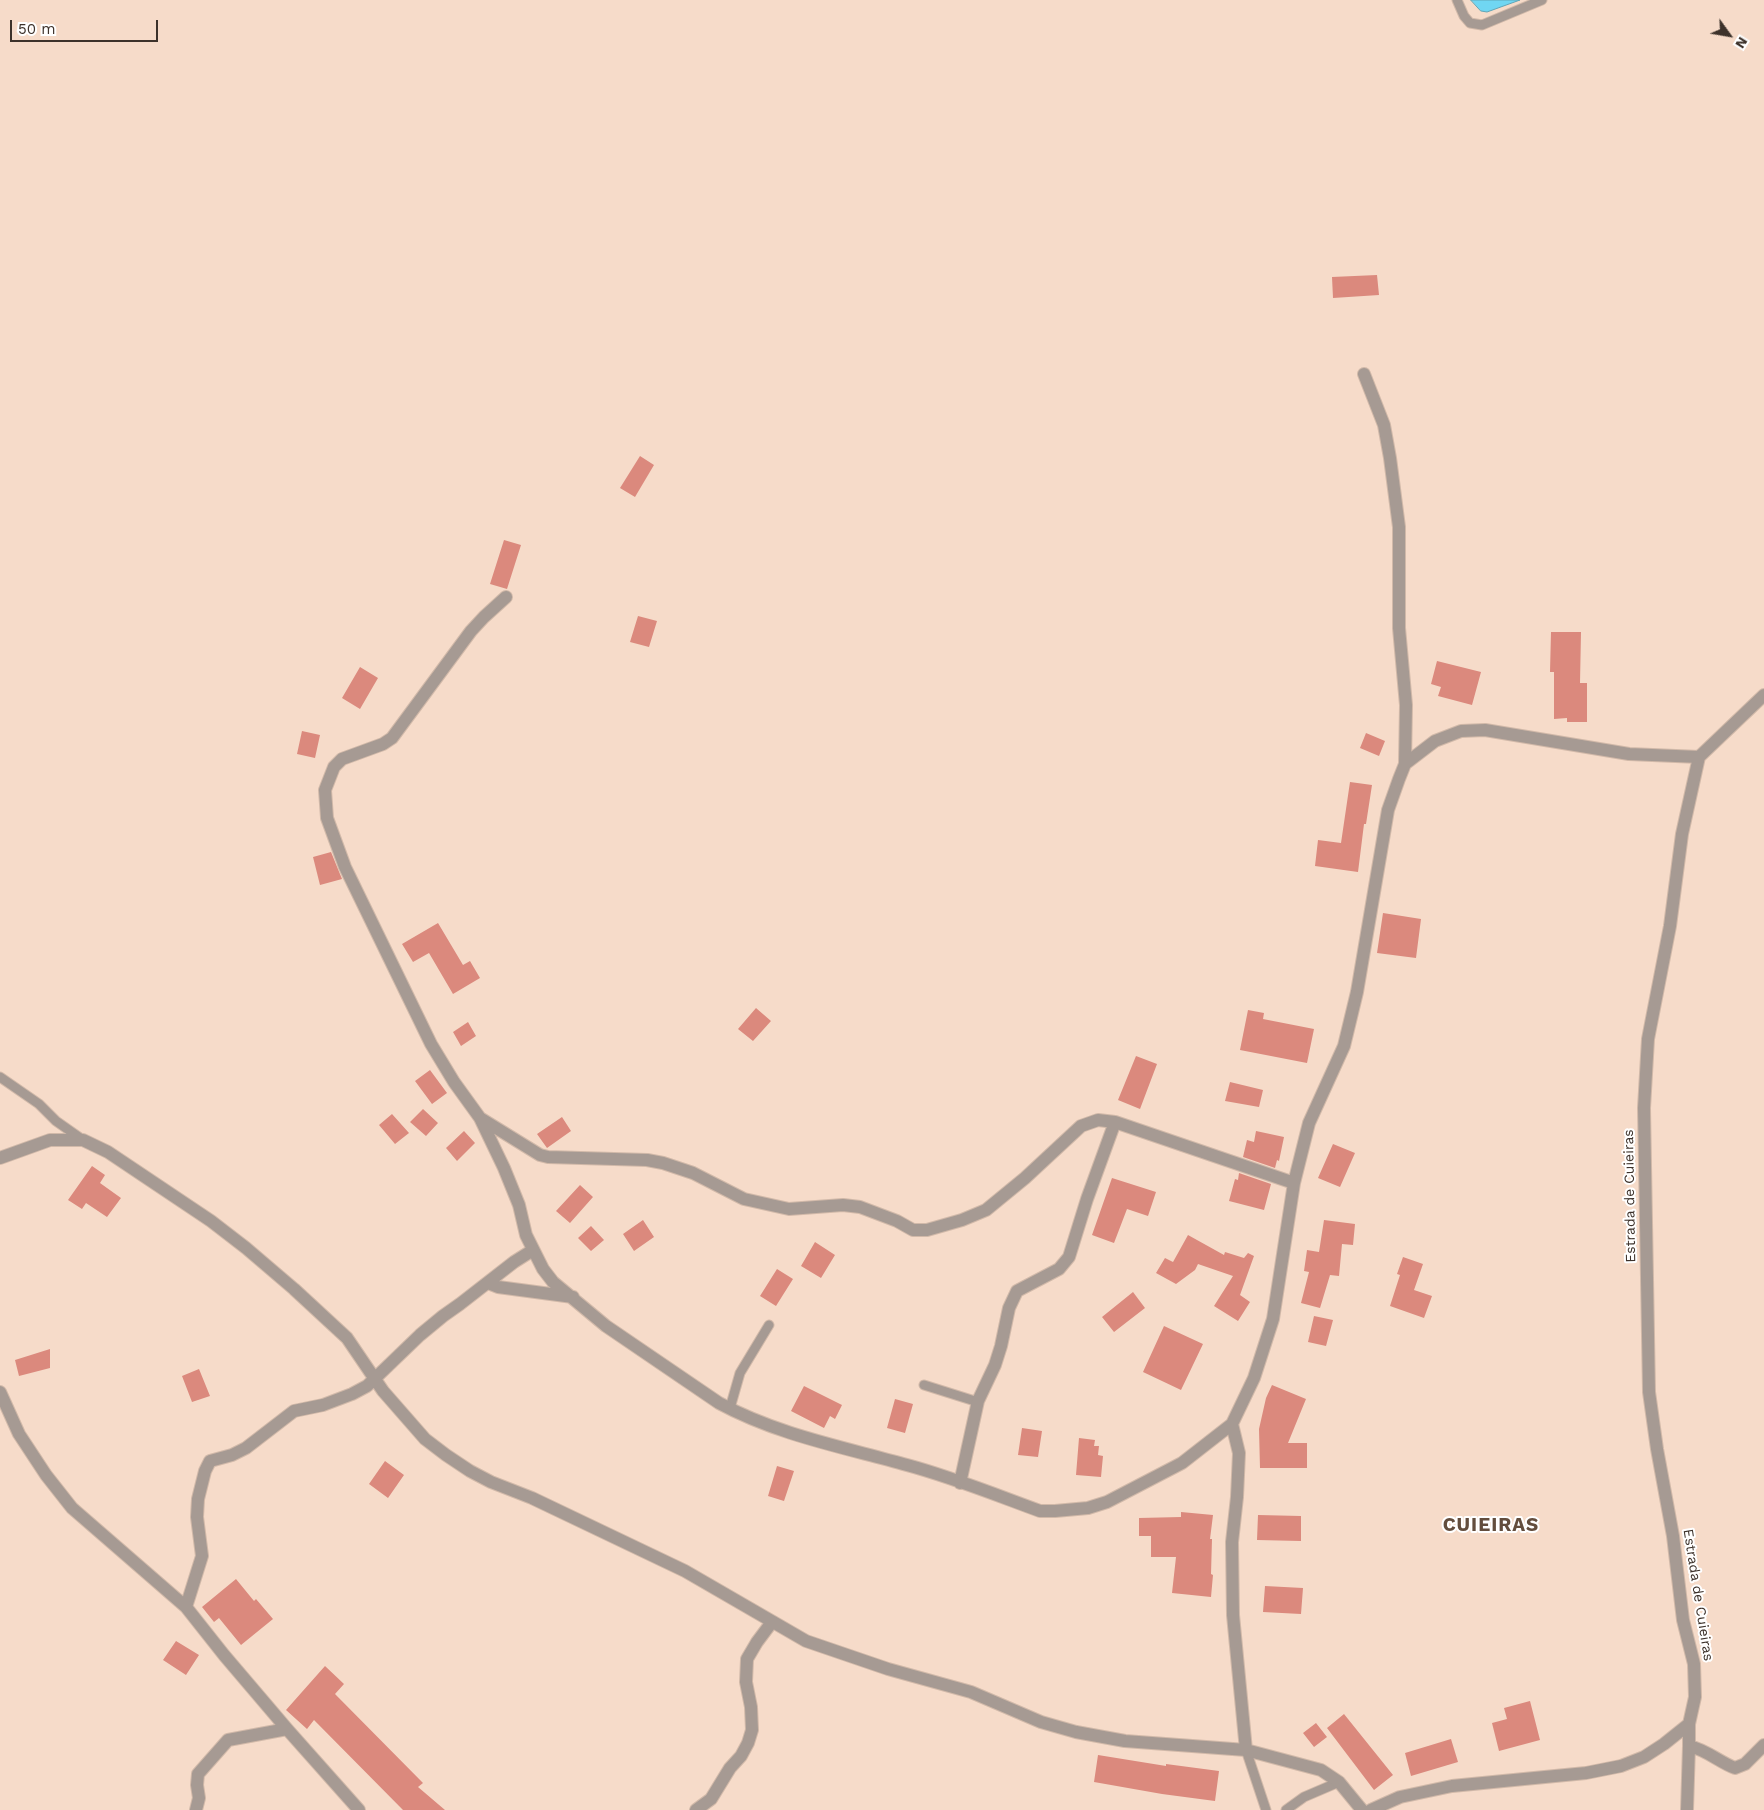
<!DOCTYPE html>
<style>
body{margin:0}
#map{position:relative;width:1764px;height:1810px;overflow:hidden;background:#f6dbc9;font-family:"Work Sans",sans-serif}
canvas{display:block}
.north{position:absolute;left:1704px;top:10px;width:50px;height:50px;-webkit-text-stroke:4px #fff;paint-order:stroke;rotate:122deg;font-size:14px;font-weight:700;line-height:20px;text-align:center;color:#3d322b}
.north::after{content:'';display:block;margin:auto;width:18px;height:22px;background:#3d322b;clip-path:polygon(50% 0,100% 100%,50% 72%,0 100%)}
.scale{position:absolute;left:10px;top:20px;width:148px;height:22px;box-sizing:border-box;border:2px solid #3d322b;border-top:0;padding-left:6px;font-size:15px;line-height:18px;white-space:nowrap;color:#3d322b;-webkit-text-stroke:4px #fff;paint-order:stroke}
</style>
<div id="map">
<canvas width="1764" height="1810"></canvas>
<div class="north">N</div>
<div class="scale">50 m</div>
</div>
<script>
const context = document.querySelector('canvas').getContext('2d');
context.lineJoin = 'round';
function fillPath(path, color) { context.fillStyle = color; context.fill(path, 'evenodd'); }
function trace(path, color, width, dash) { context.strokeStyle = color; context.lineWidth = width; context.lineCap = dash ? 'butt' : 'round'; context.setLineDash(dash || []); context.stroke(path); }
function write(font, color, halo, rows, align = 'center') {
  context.font = font + ' "Work Sans",sans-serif'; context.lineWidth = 4; context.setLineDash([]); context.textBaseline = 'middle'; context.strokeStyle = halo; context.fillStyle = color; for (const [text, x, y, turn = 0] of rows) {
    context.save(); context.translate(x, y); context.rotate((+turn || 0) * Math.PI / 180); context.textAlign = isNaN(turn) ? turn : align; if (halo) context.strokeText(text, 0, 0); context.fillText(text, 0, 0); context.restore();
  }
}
const water = new Path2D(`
 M1471 0H1520L1487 12 1481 11Z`);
const building = new Path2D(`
 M1377 275 1379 295 1333 298 1332 277Z
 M640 456 654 465 635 497 620 488Z
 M504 540 521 545 507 589 490 584Z
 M638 616 657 621 649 647 630 642Z
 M1551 632H1581L1580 683H1587V722H1567V718L1554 719V672H1550Z
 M1437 661 1481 672 1472 705 1438 696 1441 687 1431 684Z
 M360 667 378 678 360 709 342 698Z
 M302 731 320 735 315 758 297 754Z
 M1366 733 1385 741 1379 756 1360 748Z
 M1350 782 1372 785 1366 824H1364L1358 872 1315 866 1318 840 1341 843Z
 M331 852 342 879 320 885 313 857Z
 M1383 913 1421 919 1416 958 1377 953Z
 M438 923 463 965 470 961 480 978 453 994 429 953 413 962 402 944Z
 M756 1008 771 1021 753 1041 738 1029Z
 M1248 1010 1264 1013 1263 1019 1314 1029 1307 1063 1240 1050Z
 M468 1022 476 1036 461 1046 453 1032Z
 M1136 1056 1157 1064 1140 1109 1118 1100Z
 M430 1070 447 1093 432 1104 415 1081Z
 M1230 1082 1263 1090 1259 1107 1225 1101Z
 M423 1109 438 1123 426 1136 410 1122Z
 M392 1114 409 1133 395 1144 379 1125Z
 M562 1117 571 1131 547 1148 537 1134Z
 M464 1131 475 1143 457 1161 446 1148Z
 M1256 1131 1284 1137 1279 1161 1277 1160 1275 1168 1243 1157 1247 1140 1254 1142Z
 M1333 1144 1355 1153 1340 1187 1318 1178Z
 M92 1166 105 1175 100 1183 121 1198 107 1217 86 1203 82 1209 68 1200Z
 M1239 1173 1271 1184 1264 1210 1229 1201 1235 1179 1238 1180Z
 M1112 1178 1156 1192 1148 1216 1127 1209 1114 1243 1092 1235Z
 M580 1185 593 1197 570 1223 556 1211Z
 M643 1220 654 1237 634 1251 623 1234Z
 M1324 1220 1355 1224 1353 1245 1342 1244 1339 1276 1330 1275 1320 1308 1301 1303 1309 1272 1304 1271 1307 1250 1319 1252Z
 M591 1226 604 1240 591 1251 578 1238Z
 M1188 1235 1224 1255 1225 1252 1244 1258 1248 1253 1254 1256 1240 1295 1250 1302 1238 1321 1214 1306 1233 1276 1198 1264 1195 1270 1176 1284 1156 1273 1165 1258 1173 1262Z
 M815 1242 835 1255 821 1278 801 1266Z
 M1403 1257 1423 1264 1414 1290 1432 1296 1424 1318 1390 1306 1400 1275 1397 1274Z
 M777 1269 793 1279 776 1306 760 1296Z
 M1133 1292 1145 1308 1114 1332 1102 1317Z
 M1314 1316 1333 1320 1326 1346 1308 1342Z
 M1164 1326 1203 1344 1181 1390 1143 1372Z
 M50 1349V1368L19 1376 15 1360Z
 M199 1369 210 1396 192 1402 182 1376Z
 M1272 1385 1306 1399 1288 1443H1307V1468H1260L1259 1429 1266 1398Z
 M804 1386 842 1405 835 1419 830 1416 824 1428 791 1411Z
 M895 1399 913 1404 905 1433 887 1428Z
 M1022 1428 1042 1431 1038 1457 1018 1455Z
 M1079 1438 1095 1440 1094 1446H1099L1098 1455 1103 1456 1101 1477 1076 1475Z
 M385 1461 404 1475 388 1498 369 1484Z
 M777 1466 794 1471 784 1501 768 1496Z
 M1181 1512 1213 1515 1210 1539H1212L1211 1574 1213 1575 1211 1597 1172 1593 1176 1557H1151V1536H1139V1518L1181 1517Z
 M1258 1515 1301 1516V1541L1257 1540Z
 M236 1579 254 1601 256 1599 273 1619 241 1645 219 1618 214 1622 202 1607Z
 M1265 1586 1303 1588 1301 1614 1263 1612Z
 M176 1641 199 1655 186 1675 163 1660Z
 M325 1666 344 1684 335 1694 423 1783 418 1787 445 1810H403L314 1720 307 1729 286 1710Z
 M1530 1701 1540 1740 1499 1751 1492 1723 1507 1719 1504 1708Z
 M1344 1714 1393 1775 1374 1790 1327 1728Z
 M1316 1723 1327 1737 1314 1747 1303 1733Z
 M1451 1739 1458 1762 1411 1776 1405 1753Z
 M1098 1755 1166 1766V1764L1219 1771 1215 1801 1162 1794 1094 1782Z`);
const lane = new Path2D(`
 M1457 0 1464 16 1470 23 1482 25 1542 0
 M0 1077 39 1104 56 1121 83 1140
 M924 1385 978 1402
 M730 1408 740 1373 769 1325
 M1246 1750 1266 1810
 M1286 1810 1304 1797 1339 1782`);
const street = new Path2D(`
 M1364 374 1384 425 1390 458 1399 527V628L1406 705 1405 764
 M506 597 484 617 471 631 392 738 383 744 342 759 334 767 325 790 327 818 345 867 431 1044 454 1082 480 1118 504 1168 519 1205 526 1235 543 1269 553 1282 606 1326 719 1403C778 1435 843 1447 907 1465 952 1477 996 1495 1040 1511H1055L1088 1508 1107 1502 1182 1463 1232 1424 1254 1378 1273 1319 1294 1183 1309 1123 1344 1046 1357 992 1388 810 1399 779 1405 764 1435 741 1461 731 1485 730 1629 754 1699 757
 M480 1118 540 1155 548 1157 647 1160 663 1163 693 1173 744 1199 789 1209 843 1205 860 1207 897 1221 913 1230H927L962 1220 986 1210 1025 1178 1081 1126 1098 1120 1115 1122 1294 1183
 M0 1158 50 1140H83L108 1152 211 1221 246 1248 294 1289 347 1338 383 1391 425 1439 446 1455 470 1471 491 1482 532 1498 685 1571 806 1641 888 1669 971 1692 1041 1722 1076 1732 1125 1741 1246 1750 1321 1770 1339 1782 1362 1810
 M488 1283 498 1287 573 1297
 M0 1392 19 1434 46 1475 72 1508 186 1607 224 1655 287 1729 359 1810
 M1232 1424 1239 1453 1237 1497 1232 1542 1233 1615 1246 1750
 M960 1483 978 1401 995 1365 1001 1346 1009 1308 1017 1291 1059 1269 1069 1257 1087 1199 1115 1122
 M186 1607 202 1556 197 1517 198 1499 205 1471 210 1461 232 1455 246 1448 294 1411 323 1405 352 1394 367 1386 420 1335 443 1316 460 1304 514 1262 533 1250
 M1689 1746C1707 1750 1719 1762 1735 1768L1745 1764 1764 1745
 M196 1810 199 1798 197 1785 198 1774 228 1740 287 1729
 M696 1810 711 1799 730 1768 741 1756 748 1743 752 1730 751 1707 746 1682 747 1659 757 1642 772 1622
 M1371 1810 1400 1797 1452 1786 1586 1773 1621 1766 1644 1757 1664 1744 1689 1724
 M1687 1810 1689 1746V1724L1695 1697 1694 1664 1683 1620 1673 1536 1657 1449 1649 1392 1644 1108 1648 1039 1670 926 1682 834 1699 757 1764 695`);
const streetNames = [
 ["Estrada de Cuieiras",1630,1196,-91],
 ["Estrada de Cuieiras",1698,1595,81]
];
const districtNames = [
 ["CUIEIRAS",1491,1525]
];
fillPath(water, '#70d6f2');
trace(water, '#61a5b6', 1);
fillPath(building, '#db897d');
trace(lane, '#d1b9a9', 11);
trace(street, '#d1b9a9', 14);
trace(lane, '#a69a93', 9);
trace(street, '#a69a93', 12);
write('14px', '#3d322b', '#fff', streetNames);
context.letterSpacing = '1px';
write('bold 19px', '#634d3d', '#fff', districtNames);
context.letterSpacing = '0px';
</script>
